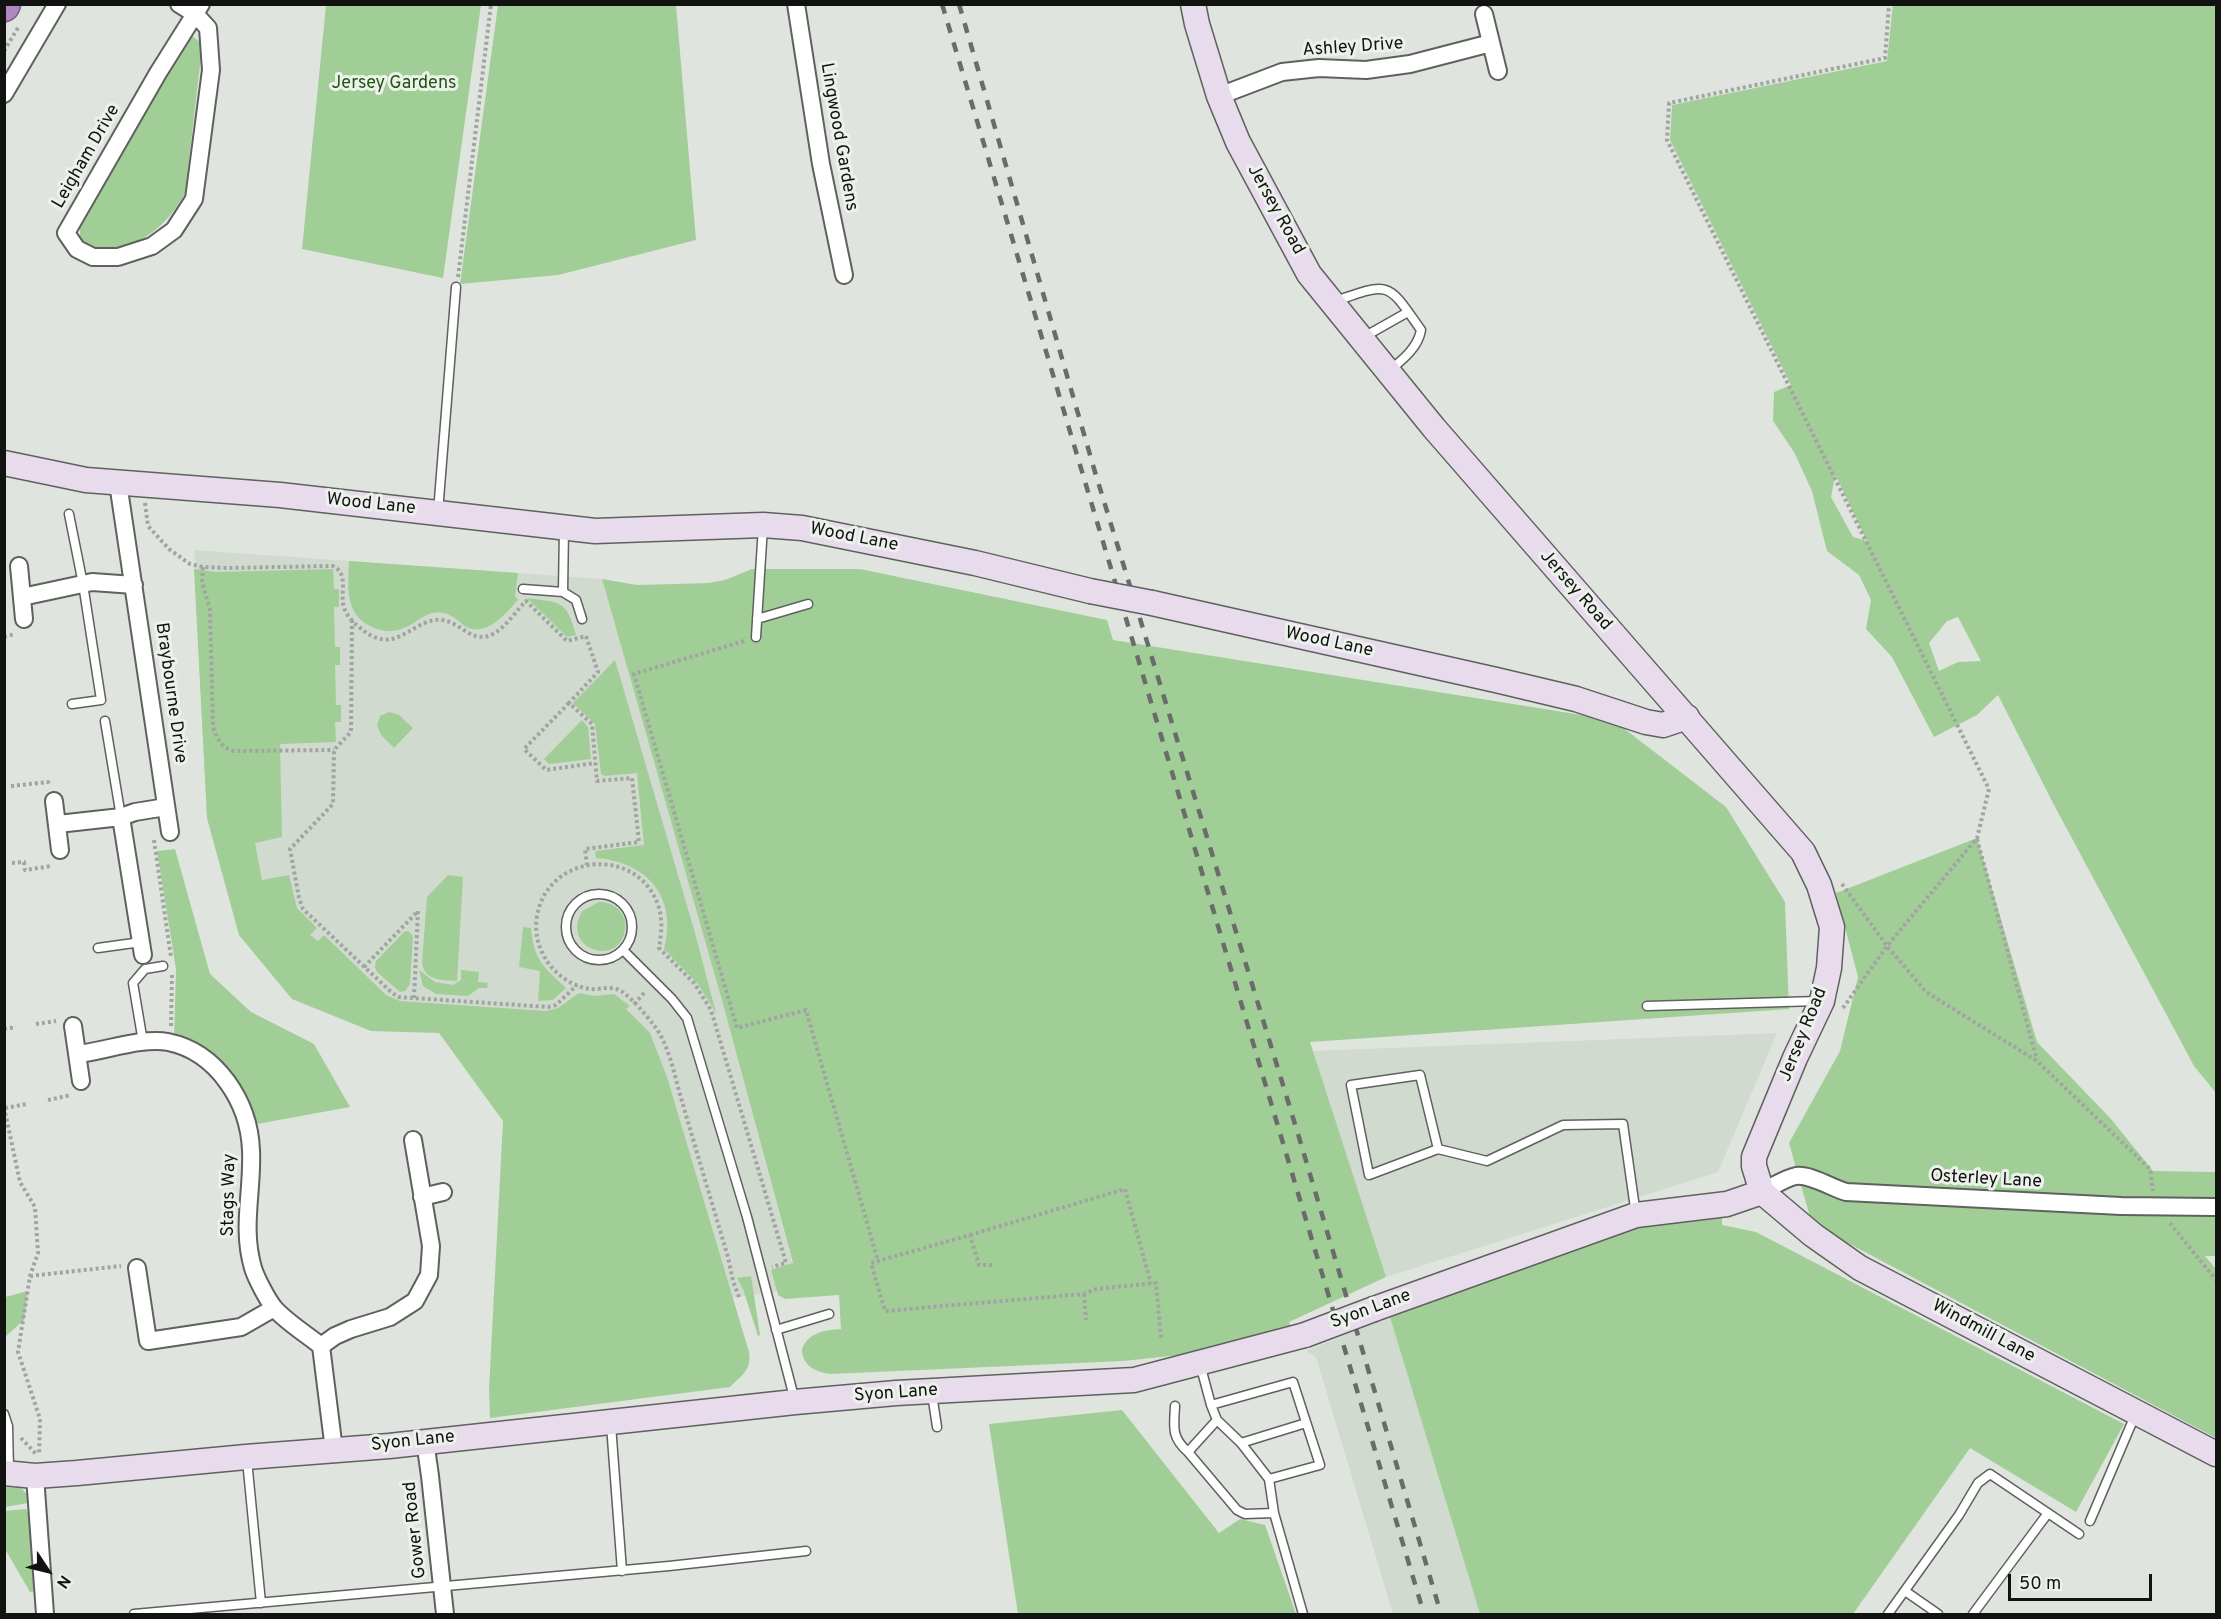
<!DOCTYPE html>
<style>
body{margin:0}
#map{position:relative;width:2221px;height:1619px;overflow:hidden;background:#e0e4df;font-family:Overpass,sans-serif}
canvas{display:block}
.frame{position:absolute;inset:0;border:6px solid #111311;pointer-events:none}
.north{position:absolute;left:18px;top:1541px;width:60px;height:60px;-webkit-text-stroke:4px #edf1ec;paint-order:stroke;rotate:125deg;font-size:16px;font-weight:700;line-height:24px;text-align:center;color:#111311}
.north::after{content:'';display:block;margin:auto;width:21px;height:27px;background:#111311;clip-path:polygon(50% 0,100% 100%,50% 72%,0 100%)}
.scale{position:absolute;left:2008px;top:1574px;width:144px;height:27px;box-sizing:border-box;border:3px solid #111311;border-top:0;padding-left:8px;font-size:18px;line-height:21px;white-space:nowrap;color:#111311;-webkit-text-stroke:4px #edf1ec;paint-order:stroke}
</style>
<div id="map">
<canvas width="2221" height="1619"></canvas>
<div class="frame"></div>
<div class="north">N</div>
<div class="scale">50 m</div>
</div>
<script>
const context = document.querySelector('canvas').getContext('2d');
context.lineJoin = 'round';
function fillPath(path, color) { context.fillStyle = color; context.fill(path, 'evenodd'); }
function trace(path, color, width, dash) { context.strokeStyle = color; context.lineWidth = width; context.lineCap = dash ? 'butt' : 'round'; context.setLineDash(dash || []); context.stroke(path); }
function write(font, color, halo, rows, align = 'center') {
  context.font = font + ' Overpass,sans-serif'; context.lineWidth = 6; context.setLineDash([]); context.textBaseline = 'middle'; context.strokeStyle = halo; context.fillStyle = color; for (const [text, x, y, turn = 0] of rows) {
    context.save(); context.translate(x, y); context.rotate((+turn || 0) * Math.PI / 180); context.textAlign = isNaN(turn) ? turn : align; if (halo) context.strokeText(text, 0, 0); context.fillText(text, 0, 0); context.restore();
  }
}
const built = new Path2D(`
 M194 550 602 579 723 1004 799 1288 732 1298 740 1327 509 1121 485 1033 371 1031 292 999 239 935 207 818Z
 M1777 1033 1718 1172 1386 1277 1312 1051Z
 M1390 1317 1480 1614H1393L1316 1357 1306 1351Z`);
const green = new Path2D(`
 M1893 4 2216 5V1093L2194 1066 2053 803 1998 695 1977 715 1934 737 1892 657 1866 629 1871 600 1859 575 1827 551 1812 491 1794 452 1773 421 1774 392 1791 385 1670 140 1672 105 1887 61ZM1835 476H1836L1867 541 1853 537 1831 497ZM1958 617 1981 661 1958 662 1939 671 1929 643 1947 621Z
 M326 5H481L443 278 302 249Z
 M498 5H676L696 240 558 275 460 284Z
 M191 35 201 43V56L185 193C164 232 131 254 86 248L80 241V224Z
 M349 561 518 573 515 596 518 600C505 614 484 641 462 624 453 616 446 611 433 613 421 615 413 626 401 629 390 633 380 631 370 626 344 613 348 585 349 561Z
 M194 569 216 572 333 569 334 589H339V607H334L335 647H340V665H335L336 705H341V722H335L336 742 280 744 282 837 255 843 262 880 289 875 297 908 317 928 310 935 318 941 324 935 386 995 400 1001 546 1011 558 1008 579 993 595 996 614 994 630 1006 626 1009 650 1033 667 1077 749 1352C752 1370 742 1375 730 1387L490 1418 489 1389 503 1121 439 1033 371 1031 292 999 239 935 207 818Z
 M752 569H860L1107 620 1113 640 1613 720 1726 807 1785 902 1789 1009 1310 1042 1386 1277 1289 1322 1291 1328 1189 1354 1123 1361 830 1374C815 1372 802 1365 802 1349 809 1332 825 1330 841 1329L839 1295 785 1299 778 1295 771 1270 793 1263 723 1004 602 579 637 585 709 583 725 580Z
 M527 598C561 603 566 599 576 635L567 637Z
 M615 660 695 933 716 1013 698 984 664 949C678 897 647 862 596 858L595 851 644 845 637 773 605 776 601 774 595 724 573 703Z
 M389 712 399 715 413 728 394 748 381 735 377 725 380 716Z
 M582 720 588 727 591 759 549 764 544 759Z
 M1977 838 2037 1042 2111 1119 2153 1171 2216 1172V1256H2205L2216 1269V1438L1812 1224 1789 1143 1840 1051 1858 977 1836 893Z
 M175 849 210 974 251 1012 314 1044 350 1107 257 1124 237 1084 210 1052 174 1039 176 969 157 851Z
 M448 875 463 877 457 981C441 980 424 981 422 962L427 897Z
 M599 902C609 902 618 906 623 916 626 921 626 928 624 934 615 967 561 948 582 911Z
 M523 927 531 928C534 961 544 967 566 988L553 1000 538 1001 540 971 519 967Z
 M408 931 413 936 410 984 405 991 400 992 377 972 375 967 376 961 404 932Z
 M419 970 435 982 453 985 461 980V970L479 972 478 982 488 983 487 988H479L468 996 436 994 423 986Z
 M1672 1218H1722V1225L1756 1232 2124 1424 2076 1512 1970 1448 1853 1614H1480L1390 1317 1621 1231Z
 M751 1276 760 1335 758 1336 743 1289 737 1278Z
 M28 1291 24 1320 5 1337V1297Z
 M1122 1410 1219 1533 1240 1519 1265 1525 1296 1614H1018L989 1424Z
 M4 1487 21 1488 27 1494 28 1503 5 1507Z
 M26 1509 32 1521 38 1591 30 1592 5 1549 4 1511Z`);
const path = new Path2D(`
 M4 51 19 26
 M458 277 491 4
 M145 503 148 526 169 549 190 564 203 567 228 568 333 566C348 573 341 590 343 603 344 612 351 621 358 626 396 661 411 617 442 620 461 622 472 645 493 634 506 627 515 612 526 601L567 641 586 636 598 672 569 703 592 724 597 781 632 778 639 842 585 849 587 865
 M203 567 202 582 210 610 213 727C217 739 222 748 234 751L334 750
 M352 620 351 732 334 750 333 804 290 849 299 898 303 909 390 991 398 997 548 1007 556 1005 577 985
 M4 637 15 634
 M744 641 634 674 737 1028 806 1010 878 1261
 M569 703 524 749 546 770 595 763
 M11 786 48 782 49 785
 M1977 839 2037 1060
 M154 840 171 957
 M12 863 24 862 25 870 52 866
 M1842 884 1887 946 1926 992 2037 1061 2150 1169 2153 1191
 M364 967 418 911 414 998
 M634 1004 646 991
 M1843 1008 1887 946 1977 838 1989 789 1667 140 1669 103 1885 58 1889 4
 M36 1024 56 1021
 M171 1026 172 974
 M4 1029 16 1027
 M48 1100 71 1095
 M4 1107 20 1182 35 1207 38 1253 30 1276 18 1352 40 1419 39 1455
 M5 1108 27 1104
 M2170 1223 2216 1280
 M970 1235 1125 1189 1151 1284
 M992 1265H979L970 1235 871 1263 885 1311 1084 1294 1096 1289 1156 1283 1161 1338
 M30 1276 121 1266
 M1084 1294 1086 1320
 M739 1297 733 1281 728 1257C713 1207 698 1156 683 1105 675 1079 670 1045 653 1024 646 1015 631 997 621 991 612 985 600 990 590 989 557 984 531 951 537 916 548 852 640 845 659 908 663 921 661 935 659 948L694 983 711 1010 786 1263 772 1267
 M21 1438 36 1454`);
const lane = new Path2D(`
 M1336 301C1391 281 1388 283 1421 330 1418 348 1402 360 1389 371
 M1362 338 1408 312
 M438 512 456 287
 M69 514 83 584 101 700 72 704
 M564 528 563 592 576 600 582 619
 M523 589 563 592
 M757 619 808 604
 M756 637 763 526
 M105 721 121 817
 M566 927a33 33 0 1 1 66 0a33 33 0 1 1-66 0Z
 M98 948 141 942
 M623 950 672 999 687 1018 747 1217 795 1401
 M1647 1006 1818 1001
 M143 1042 133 983 145 969 163 966
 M1438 1149 1369 1175 1351 1085 1420 1075 1438 1149 1487 1161 1563 1125 1623 1124 1636 1215
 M776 1330 829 1314
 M1200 1364 1211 1405 1217 1420 1241 1443 1269 1479 1320 1465 1293 1382 1211 1405
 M932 1394 937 1427
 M1175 1406C1174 1427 1171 1437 1188 1452
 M4 1414 8 1426 9 1470
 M1217 1420 1188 1452 1237 1510 1245 1514 1274 1513 1269 1479
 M611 1425 622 1571
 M1241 1443 1306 1423
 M247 1460 261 1603
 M1274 1513 1303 1614
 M2090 1521 2136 1413
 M1905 1591 1938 1614
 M134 1614 669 1566 806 1551
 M1888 1614 1959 1515 1978 1483 1990 1474 2079 1534
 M1973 1614 2048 1513`);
const street = new Path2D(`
 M179 4 195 14 208 28 211 70 194 199 174 230 152 246 118 257H93L77 249 66 233 158 73 195 14 201 4
 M796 4 821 164 844 275
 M1484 14 1498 71
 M4 94 57 4
 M1219 96 1282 72 1319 68 1366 70 1410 64 1491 43
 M118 483 170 832
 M19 566 24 619
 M22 597 92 582 134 585
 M54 801 60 850
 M121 817 143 955
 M58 824 121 817 135 812 166 807
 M73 1026 81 1081
 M78 1054C105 1051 142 1037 168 1042 217 1052 249 1102 251 1150 253 1191 241 1227 253 1268 256 1278 268 1301 275 1309 288 1323 306 1334 321 1346L334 1450
 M1762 1192C1772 1187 1785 1178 1796 1176 1810 1174 1832 1188 1846 1192L2121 1206 2215 1207
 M422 1197 443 1192
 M137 1268 148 1341 241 1327 274 1308
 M321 1346 335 1336 351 1329 390 1317 415 1301 429 1275 431 1246 413 1140
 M425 1441 430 1476 445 1614
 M35 1476 45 1614`);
const secondary = new Path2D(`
 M1193 4 1197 24 1219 96 1238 142 1309 274 1434 428 1803 852 1819 885 1832 927 1829 968 1822 1001 1795 1058 1754 1157V1166L1762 1192
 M4 463 86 480 280 495 595 531 763 525 802 528 975 563 1090 591
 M1152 603 1496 680 1576 699 1646 722 1663 725 1687 717
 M1762 1192 1813 1235 1860 1268 2216 1454
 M1374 1309 1636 1215 1727 1204 1762 1192
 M4 1473 35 1476 77 1473 246 1457 389 1446 795 1402 896 1393 1134 1380 1305 1335`);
const highway = new Path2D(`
 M4 6 5 4`);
const rail = new Path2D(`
 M942 4 1424 1614
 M959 4 1095 472 1298 1134 1441 1614`);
const secondaryBridge = new Path2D(`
 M1090 591 1152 603
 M1305 1335 1374 1309`);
const streetNames = [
 ["Ashley Drive",1353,48,-4],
 ["Lingwood Gardens",838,137,80],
 ["Leigham Drive",87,157,-60],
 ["Jersey Road",1275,210,61],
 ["Wood Lane",371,505,6],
 ["Wood Lane",854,538,11],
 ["Jersey Road",1575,591,49],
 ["Wood Lane",1329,643,12],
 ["Braybourne Drive",170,693,82],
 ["Jersey Road",1804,1035,-68],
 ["Osterley Lane",1986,1180,3],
 ["Stags Way",230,1195,-89],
 ["Syon Lane",1371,1310,-20],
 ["Windmill Lane",1983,1332,28],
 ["Syon Lane",896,1394,-4],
 ["Syon Lane",413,1442,-6],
 ["Gower Road",416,1530,-96]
];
const parkNames = [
 ["Jersey Gardens",394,84]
];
fillPath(built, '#d1dacf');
fillPath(green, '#a1ce97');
trace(lane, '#5e615d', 11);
trace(street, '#5e615d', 20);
trace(secondary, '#5e615d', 27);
trace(highway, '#785f83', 33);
trace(path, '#a1a4a0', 4, [3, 3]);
trace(lane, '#fff', 8);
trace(street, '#fff', 16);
trace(secondary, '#e7dbec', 24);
trace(highway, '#b088c0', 30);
trace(rail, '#696c69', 4.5, [10, 10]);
trace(secondaryBridge, '#5e615d', 27, []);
trace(secondaryBridge, '#e7dbec', 24);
write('18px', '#111311', '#edf1ec', streetNames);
write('18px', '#1f570e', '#edf1ec', parkNames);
</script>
